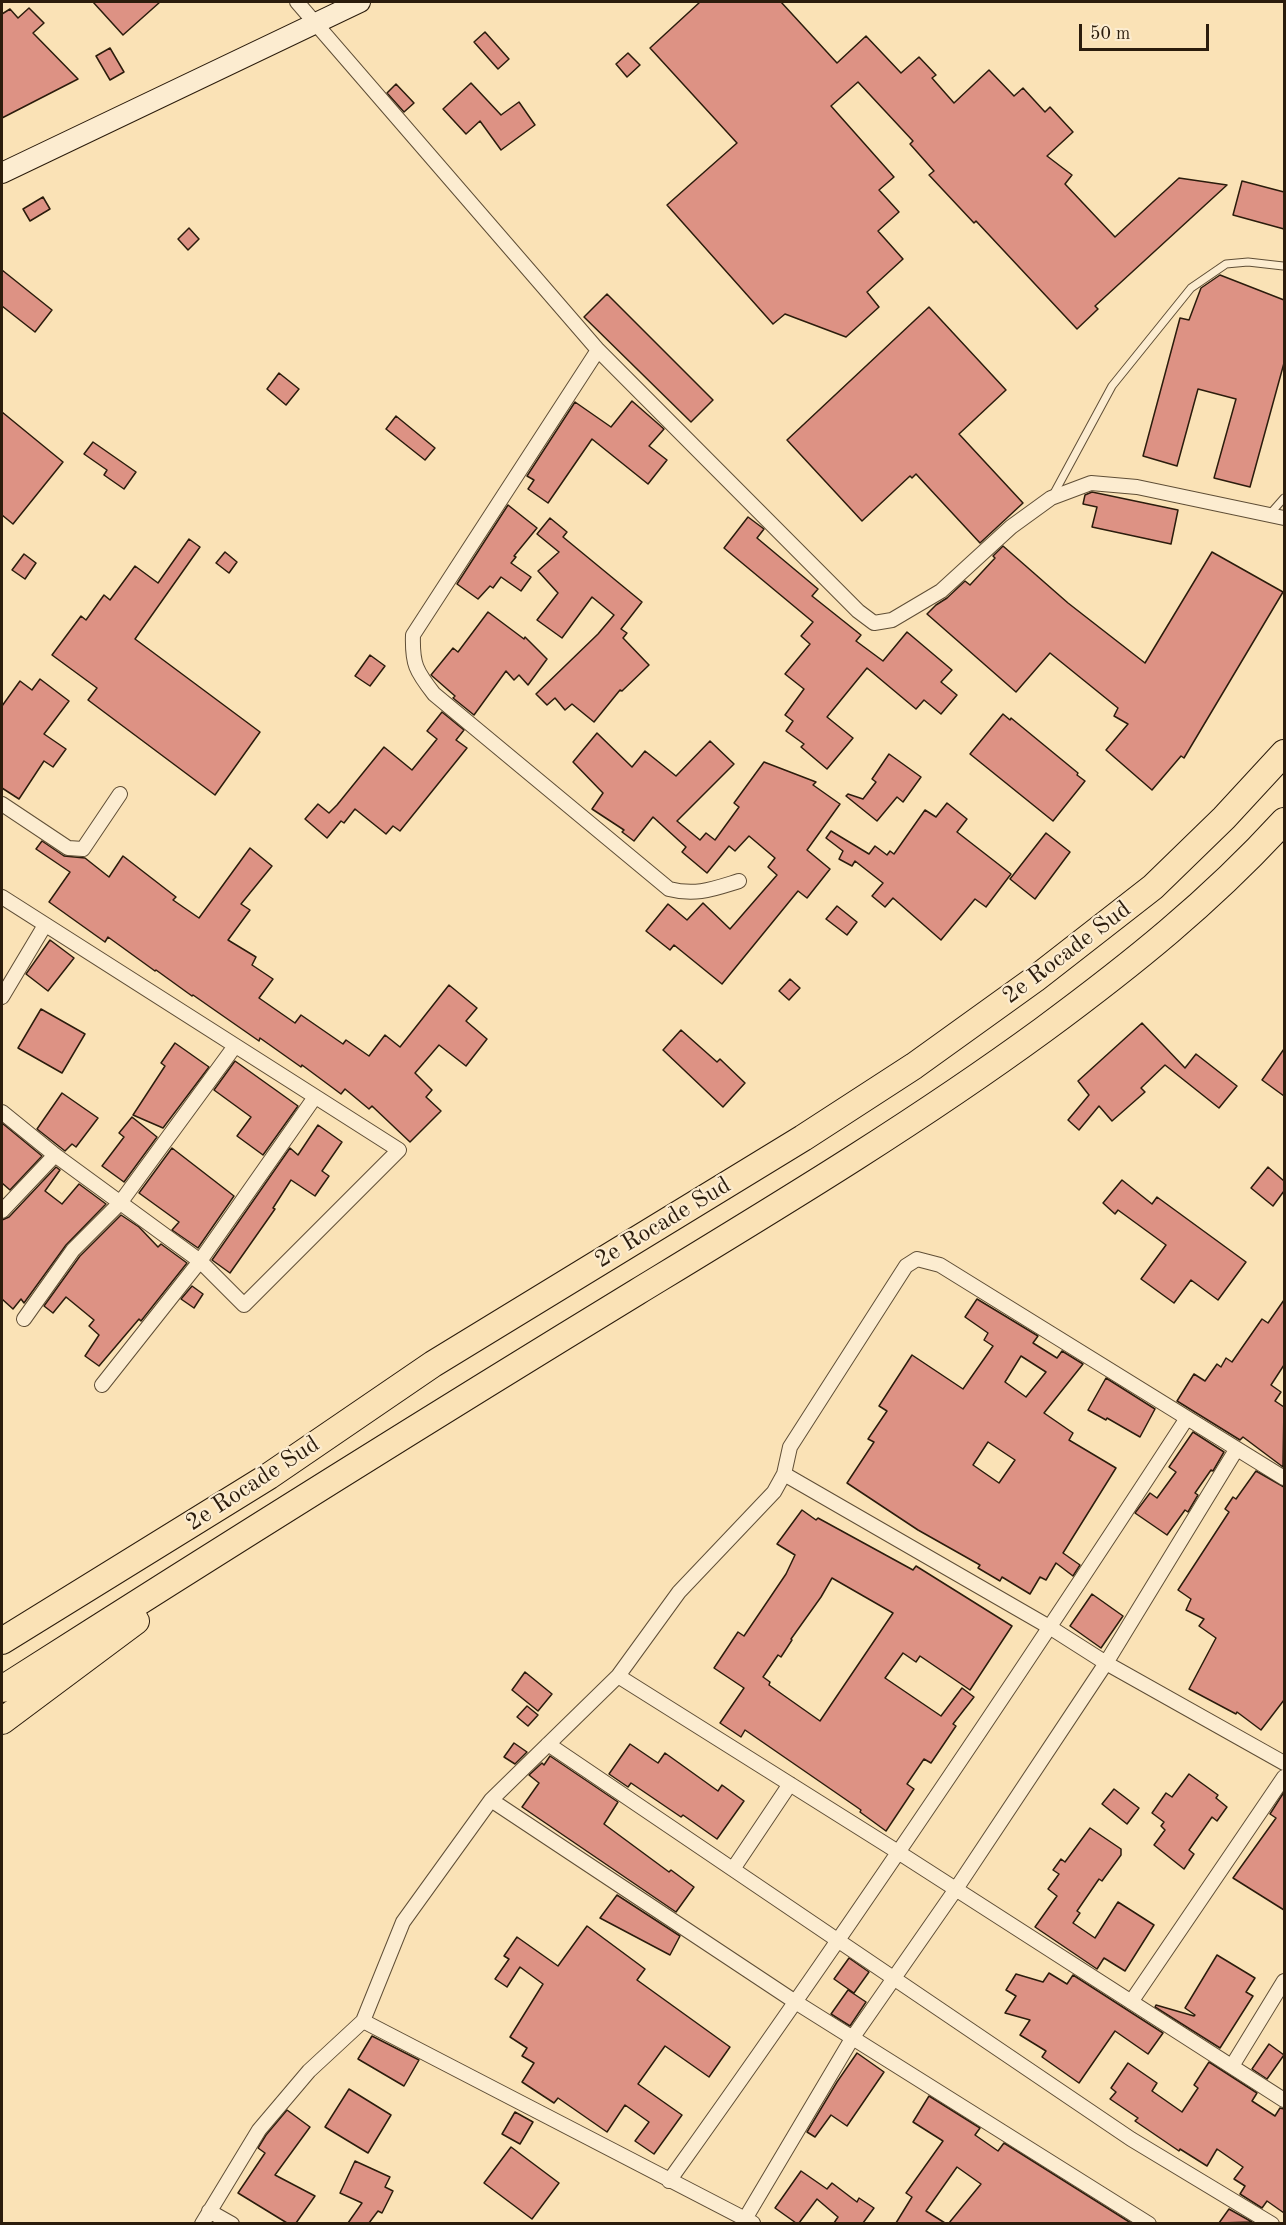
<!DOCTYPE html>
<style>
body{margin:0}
#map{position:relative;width:1286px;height:2225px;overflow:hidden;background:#fae2b6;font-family:"Old Standard TT",serif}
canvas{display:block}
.frame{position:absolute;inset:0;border:3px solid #2b1c0c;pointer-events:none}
.scale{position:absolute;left:1079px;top:24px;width:130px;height:27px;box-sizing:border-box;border:3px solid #2b1c0c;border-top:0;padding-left:8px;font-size:18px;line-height:21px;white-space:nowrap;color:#2b1c0c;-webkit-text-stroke:4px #fcecd0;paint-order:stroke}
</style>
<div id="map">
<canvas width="1286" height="2225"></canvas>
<div class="frame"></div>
<div class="scale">50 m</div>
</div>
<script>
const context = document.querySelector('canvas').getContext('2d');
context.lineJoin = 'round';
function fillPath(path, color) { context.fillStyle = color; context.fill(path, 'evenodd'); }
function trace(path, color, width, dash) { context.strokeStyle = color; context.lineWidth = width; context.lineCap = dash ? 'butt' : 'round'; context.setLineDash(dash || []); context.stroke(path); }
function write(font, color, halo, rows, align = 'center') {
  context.font = font + ' "Old Standard TT",serif'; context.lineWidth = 4.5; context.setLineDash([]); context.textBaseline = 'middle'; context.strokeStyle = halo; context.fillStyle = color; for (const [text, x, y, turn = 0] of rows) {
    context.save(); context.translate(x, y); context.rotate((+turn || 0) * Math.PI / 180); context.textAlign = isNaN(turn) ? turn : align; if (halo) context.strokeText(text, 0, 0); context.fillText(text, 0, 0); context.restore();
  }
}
const building = new Path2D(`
 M93 2H160L123 35Z
 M700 2H781L837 63 866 36 901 73 919 57 936 75 932 78 954 103 989 70 1014 96 1023 88 1045 112 1050 107 1073 132 1047 156 1072 175 1065 184 1115 237 1179 178 1227 185 1095 306 1098 309 1077 329 976 221 974 223 929 175 934 171 910 144 913 141 858 82 831 106 894 177 879 190 899 212 878 231 903 259 867 292 879 307 846 337 785 314 773 324 667 205 737 143 650 48Z
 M29 8 44 23 33 33 78 79 2 118V14L10 9 18 18Z
 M485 32 509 59 498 69 474 42Z
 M110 48 124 72 110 80 96 56Z
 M628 53 640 65 627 77 616 64Z
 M471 83 501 115 519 102 535 125 501 150 480 121 466 134 443 109Z
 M396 84 414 103 404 112 387 93Z
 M1242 181 1284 192V229L1233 215Z
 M43 197 50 209 30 221 23 209Z
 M189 228 199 239 188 250 178 239Z
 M2 270 52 310 35 332 2 306Z
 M1220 275 1284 300V363L1250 487 1214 478 1236 399 1198 389 1177 466 1143 456 1180 318 1189 320 1201 288Z
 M607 294 713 400 691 422 584 317Z
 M929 307 1006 390 959 434 1023 503 980 543 916 474 912 478 910 476 862 521 787 440Z
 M279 373 299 389 286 405 267 389Z
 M632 401 664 429 649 446 667 460 648 484 592 439 548 503 528 489 534 480 527 476 575 402 611 427Z
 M2 412 63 462 13 524 2 515Z
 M396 416 435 448 425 460 386 429Z
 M93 442 136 472 124 489 104 475 107 470 84 454Z
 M1092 492 1178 510 1171 544 1092 527 1097 507 1083 504 1085 495Z
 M508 505 537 528 514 556 516 557 511 563 531 577 521 591 501 577 493 588 490 586 478 599 457 584Z
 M748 517 764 529 757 538 818 589 812 596 861 635 856 641 883 661 907 632 952 670 941 682 957 695 941 714 924 700 916 709 867 668 827 717 853 738 827 769 801 747 804 744 786 731 793 721 785 715 804 689 785 674 810 644 801 636 813 622 724 548Z
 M550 518 567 532 563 537 642 602 621 629 627 633 623 638 649 665 622 691 620 690 594 722 572 704 565 710 555 698 547 705 536 694 598 634 614 615 592 597 562 638 537 620 558 593 538 571 559 552 537 534Z
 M189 539 200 547 135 639 260 732 215 795 88 700 97 688 52 655 81 616 86 620 104 595 110 600 135 566 158 583Z
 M1003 546 1068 603 1145 663 1212 552 1283 592 1184 758 1181 756 1152 790 1106 750 1128 724 1114 716 1118 708 1050 653 1016 692 927 614 936 605 947 598 965 581 970 585 995 558 993 556Z
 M225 552 237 562 229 573 216 563Z
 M24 554 36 563 25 579 12 570Z
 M488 612 524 639 525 637 547 659 528 685 519 675 514 680 506 671 474 715 453 698 455 696 431 675 453 648 458 652Z
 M370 655 385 666 370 686 355 676Z
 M40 679 69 701 44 734 66 749 53 767 44 761 19 799 2 788V706L20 681 32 690Z
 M442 712 464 730 456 740 467 748 400 831 393 826 386 834 355 809 344 823 341 821 327 838 305 819 318 804 329 813 337 805 384 747 412 770 437 739 427 731Z
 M1003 714 1010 720 1011 718 1078 773 1077 775 1085 781 1053 821 970 754Z
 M597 733 632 767 645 751 676 776 710 741 734 764 677 821 700 840 706 833 715 840 739 807 734 803 764 762 816 782 813 785 840 804 807 850 830 869 807 898 798 891 722 984 674 945 670 950 646 931 668 904 687 920 703 903 730 929 777 875 768 867 775 858 749 836 735 851 729 846 707 873 682 852 686 847 653 817 634 841 622 832 624 830 592 809 603 793 573 762Z
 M889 754 921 777 903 802 897 797 877 821 846 796 848 794 863 799 876 782 872 779Z
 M947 803 967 819 957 832 1011 874 986 907 975 899 941 940 893 898 885 907 872 896 883 883 855 861 852 866 839 859 843 851 826 838 831 831 869 854 875 846 887 855 890 851 894 854 925 810 936 817Z
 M1046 833 1070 852 1035 899 1010 879Z
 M42 841 64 856 85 858 109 877 123 856 176 897 173 900 199 918 250 848 272 866 241 904 250 910 228 940 256 957 252 965 273 979 259 998 295 1023 301 1015 343 1044 346 1040 369 1056 385 1035 400 1047 449 985 477 1008 466 1021 487 1039 466 1066 439 1045 415 1073 432 1090 426 1097 441 1111 410 1142 372 1106 369 1109 345 1089 341 1094 302 1065 301 1067 260 1038 259 1041 193 995 192 996 156 970 155 971 108 937 105 942 49 902 70 872 36 849Z
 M837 906 857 922 847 935 826 919Z
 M50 940 74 958 48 991 26 974Z
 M790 979 800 988 789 1000 779 991Z
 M41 1009 85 1034 62 1073 18 1048Z
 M1142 1023 1185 1068 1196 1054 1237 1086 1219 1108 1165 1065 1141 1088 1145 1092 1112 1121 1099 1106 1079 1130 1068 1120 1089 1095 1078 1081Z
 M681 1030 717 1062 720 1059 745 1083 723 1107 663 1050Z
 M175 1043 209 1067 163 1128 133 1115 165 1066 161 1063Z
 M1284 1049V1096L1262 1080Z
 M235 1061 298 1106 263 1155 237 1136 251 1117 214 1090Z
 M62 1093 98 1118 76 1147 72 1144 65 1151 37 1129Z
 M132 1117 157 1137 124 1182 102 1166 124 1137 119 1133Z
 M2 1123 42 1156 10 1190 2 1183Z
 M318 1125 342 1142 322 1171 329 1176 315 1196 291 1180 273 1208 275 1209 230 1273 212 1260 290 1148 298 1155Z
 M172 1148 234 1196 198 1248 172 1230 179 1222 139 1193Z
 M56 1167 60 1170 45 1191 62 1204 79 1184 106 1204 66 1245 24 1303 21 1299 13 1309 2 1299V1220L9 1217Z
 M1268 1167 1284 1181V1191L1273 1206 1251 1188Z
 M1122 1180 1152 1204 1157 1197 1246 1262 1218 1300 1191 1280 1174 1303 1141 1279 1166 1245 1118 1210 1115 1214 1103 1203Z
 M121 1215 139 1227 158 1247 161 1244 187 1263 141 1321 139 1319 99 1366 85 1356 99 1335 89 1326 94 1320 66 1297 53 1313 44 1306 80 1256Z
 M192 1286 203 1294 194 1308 181 1299Z
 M977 1299 1038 1336 1033 1343 1057 1358 1062 1351 1083 1364 1044 1413 1073 1433 1069 1440 1116 1468 1063 1553 1080 1565 1073 1576 1056 1563 1046 1580 1040 1577 1030 1594 1002 1577 1000 1581 978 1568 980 1565 918 1530 847 1483 874 1442 868 1439 887 1411 879 1406 912 1355 963 1389 993 1346 984 1340 988 1333 965 1317ZM1021 1356 1046 1372 1026 1397 1005 1382ZM988 1442 1015 1460 999 1483 973 1465Z
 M1284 1300V1365L1271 1385 1281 1392 1275 1401 1284 1407 1283 1467 1243 1437 1240 1440 1177 1401 1194 1374 1205 1381 1217 1364 1221 1367 1226 1358 1232 1362 1262 1319 1268 1323Z
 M1106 1378 1155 1409 1140 1437 1107 1418 1106 1420 1088 1410Z
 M1193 1432 1224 1452 1213 1471 1211 1470 1195 1493 1198 1495 1188 1512 1185 1510 1167 1535 1135 1513 1150 1493 1157 1498 1176 1472 1169 1467Z
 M1256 1471 1284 1487V1700L1261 1730 1237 1712 1236 1714 1189 1689 1216 1638 1199 1626 1204 1619 1186 1610 1191 1599 1178 1590 1229 1512 1225 1509 1233 1497 1236 1499Z
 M802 1510 816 1520 818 1518 913 1570 916 1566 1012 1626 970 1690 920 1656 916 1662 903 1653 885 1678 941 1716 962 1688 974 1697 953 1724 956 1726 931 1763 924 1759 907 1784 914 1789 886 1831 860 1812 861 1810 745 1730 741 1737 720 1723 744 1688 714 1668 738 1632 744 1636 786 1574 795 1555 777 1544ZM832 1578 893 1613 820 1721 769 1685 770 1682 763 1677 778 1655 781 1657 792 1640 791 1639 821 1597Z
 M1092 1594 1123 1616 1101 1648 1070 1626Z
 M525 1672 552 1694 538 1711 512 1690Z
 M527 1706 538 1715 528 1726 517 1717Z
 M514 1743 527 1752 515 1764 504 1757Z
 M630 1744 658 1763 665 1753 718 1791 722 1785 744 1801 717 1839 683 1815 681 1817 631 1783 628 1787 609 1774Z
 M550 1756 618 1802 604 1824 669 1872 671 1870 694 1887 676 1912 522 1807 539 1783 529 1775 542 1763 544 1765Z
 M1189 1774 1218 1795 1216 1798 1227 1807 1217 1821 1212 1817 1189 1850 1194 1854 1184 1869 1154 1845 1165 1830 1161 1826 1164 1822 1152 1813 1166 1793 1172 1797Z
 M1114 1789 1139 1808 1127 1824 1102 1804Z
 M1284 1792V1910L1233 1878 1276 1818 1270 1814Z
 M1090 1828 1121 1849V1855L1102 1881 1099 1879 1077 1911 1080 1913 1073 1923 1095 1938 1118 1902 1154 1925 1125 1971 1104 1958 1097 1969 1035 1927 1057 1896 1048 1889 1059 1874 1053 1870 1061 1859 1065 1862Z
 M617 1895 680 1936 670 1955 600 1918Z
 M587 1926 645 1969 637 1980 730 2047 709 2077 665 2046 638 2084 682 2115 654 2154 635 2141 649 2122 625 2105 607 2132 558 2098 554 2103 522 2082 534 2063 522 2056 527 2048 510 2037 543 1984 520 1967 507 1987 495 1979 509 1959 504 1956 517 1937 558 1966Z
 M1217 1955 1255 1978 1246 1992 1253 1996 1220 2048 1155 2007 1156 2005 1194 2016 1195 2015 1185 2008Z
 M849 1958 869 1972 854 1993 834 1979Z
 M1049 1973 1067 1984 1073 1975 1163 2033 1148 2054 1115 2031 1079 2083 1042 2057 1046 2051 1020 2035 1030 2020 1005 2013 1016 1996 1006 1990 1016 1974 1043 1982Z
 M848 1990 866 2002 850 2026 831 2014Z
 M372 2036 419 2060 404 2086 358 2059Z
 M1269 2044 1284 2055 1267 2079 1252 2069Z
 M857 2053 884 2072 847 2126 831 2115 815 2137 807 2132 837 2082Z
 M1209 2062 1257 2093 1252 2101 1275 2116 1280 2108 1284 2109V2213L1267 2201 1262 2208 1240 2194 1245 2186 1234 2179 1243 2167 1217 2149 1207 2166 1180 2149 1179 2151 1135 2121 1138 2118 1110 2099 1116 2092 1111 2088 1128 2063 1157 2083 1152 2091 1182 2112 1198 2088 1194 2085Z
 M349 2089 391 2115 368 2153 325 2127Z
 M929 2096 980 2128 975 2135 998 2151 1004 2143 1131 2223H949L981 2184 957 2167 926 2211 945 2223H896L912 2197 906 2193 943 2141 913 2122Z
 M287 2110 310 2127 275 2175 315 2196 296 2223H287L238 2193 265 2153 258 2148 266 2135Z
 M515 2112 533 2122 520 2144 502 2134Z
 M511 2147 559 2183 532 2219 484 2183Z
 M355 2161 390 2177 385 2187 393 2191 382 2213 378 2211 369 2223H348L362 2203 340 2193Z
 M801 2171 827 2189 832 2183 857 2202 859 2198 874 2208 863 2223H834L838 2217 817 2199 799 2223H796L775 2208Z
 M1229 2209 1252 2222 1219 2223Z`);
const lane = new Path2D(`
 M1052 497 1112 386 1191 288 1226 264 1248 262 1283 266
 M1269 515 1284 498`);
const street = new Path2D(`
 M297 2 598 350 858 611 874 623 892 620 941 591 1011 527 1051 498 1091 483 1137 487 1284 518
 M598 350 413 635C412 664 416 671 434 694L669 889C696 896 713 889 739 881
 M2 804 68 848 83 849 120 794
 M2 897 399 1150 244 1305 200 1261 55 1155 2 1112
 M2 997 45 925
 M2 1211 55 1155
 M24 1319 73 1250 120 1203 235 1046
 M102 1385 200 1261 315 1097
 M784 1474 1051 1628 1106 1663 1284 1763
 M618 1676 898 1852 1284 2100
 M548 1744 1131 2139 1272 2224
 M491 1800 797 2003 1149 2224
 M733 1869 790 1784
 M1131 2002 1284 1777
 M363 2021 753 2223
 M1232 2066 1284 1981
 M669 2181C848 1931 1019 1676 1187 1418
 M209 2211 232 2224
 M745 2219 853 2037 956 1889 1106 1663 1236 1450
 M202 2224 259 2130 309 2071 363 2021 403 1922 491 1800 618 1676 679 1592 774 1492 784 1474 790 1447 906 1266 917 1259 940 1265 1284 1478`);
const secondary = new Path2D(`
 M2 173 360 2`);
const highway = new Path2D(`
 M2 1641 269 1476 433 1364 803 1138 914 1066 1035 979 1153 887 1224 818 1284 753
 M2 1689C212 1555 424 1422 637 1292 775 1208 913 1125 1043 1030 1131 965 1210 902 1284 821
 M2 1721 136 1621`);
const streetNames = [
 ["2e Rocade Sud",1067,953,-37],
 ["2e Rocade Sud",663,1223,-31],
 ["2e Rocade Sud",253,1484,-33]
];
fillPath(building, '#dd9284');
trace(building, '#2b1c0c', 1.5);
trace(lane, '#5f4e36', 9);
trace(street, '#5f4e36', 16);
trace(secondary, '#2b1c0c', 22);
trace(highway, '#2b1c0c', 28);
trace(lane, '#fcecd0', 7);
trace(street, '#fcecd0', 14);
trace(secondary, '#fcecd0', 20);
trace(highway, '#fae2b6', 26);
write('24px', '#2b1c0c', '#fcecd0', streetNames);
</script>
